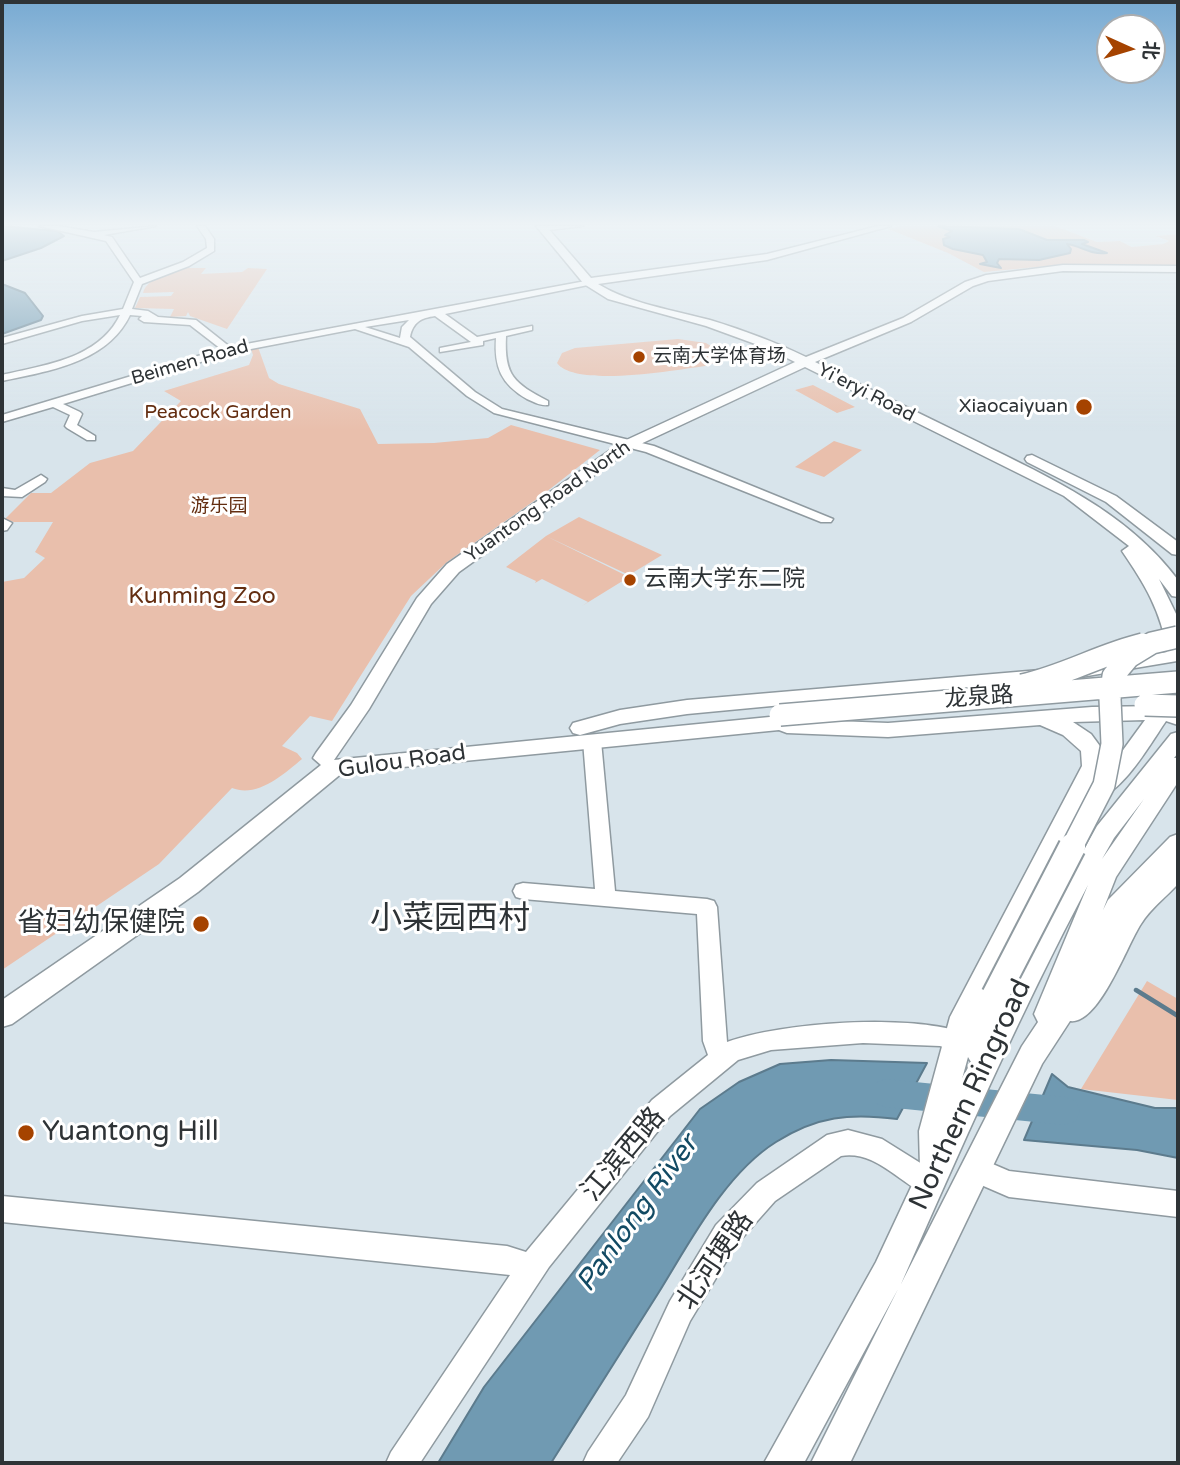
<!DOCTYPE html>
<meta charset="utf-8">
<style>
body{margin:0}
#map{position:relative;width:1180px;height:1465px;overflow:hidden;background:#d8e4eb;font-family:"Varela Round","Noto Sans SC",sans-serif}
canvas{display:block}
.frame{position:absolute;inset:0;border:4px solid #2e3336;pointer-events:none}
.north{position:absolute;left:1096px;top:14px;width:70px;height:70px;box-sizing:border-box;background:#fff;border:2px solid #abadaf;border-radius:50%;rotate:94deg;font-size:19px;font-weight:700;line-height:28px;text-align:center;color:#2e3336}
.north::after{content:'';display:block;margin:auto;width:24px;height:32px;background:#a54300;clip-path:polygon(50% 0,100% 100%,50% 72%,0 100%)}
</style>
<div id="map">
<canvas width="1180" height="1465"></canvas>
<div class="frame"></div>
<div class="north">北</div>
</div>
<script>
const context = document.querySelector('canvas').getContext('2d');
context.lineJoin = 'round';
function fillPath(path, color) { context.fillStyle = color; context.fill(path, 'evenodd'); }
function trace(path, color, width, dash) { context.strokeStyle = color; context.lineWidth = width; context.lineCap = dash ? 'butt' : 'round'; context.setLineDash(dash || []); context.stroke(path); }
function write(font, color, halo, rows, align = 'center') {
  context.font = font + ' "Varela Round","Noto Sans SC",sans-serif'; context.lineWidth = 6; context.setLineDash([]); context.textBaseline = 'middle'; context.strokeStyle = halo; context.fillStyle = color; for (const [text, x, y, turn = 0] of rows) {
    context.save(); context.translate(x, y); context.rotate((+turn || 0) * Math.PI / 180); context.textAlign = isNaN(turn) ? turn : align; if (halo) context.strokeText(text, 0, 0); context.fillText(text, 0, 0); context.restore();
  }
}
const green = new Path2D(`
 M901 226H1055L1097 242 1120 241 1132 247 1163 244 1169 241 1156 236 1178 234V265H1058L984 272 948 253 888 229Z
 M186 268H206L201 274 242 272 248 268 267 269 227 329 190 316 188 312 186 316 170 317 174 309 135 308 140 297 171 296 174 292 143 293C147 277 172 273 186 268Z
 M678 339 706 343 719 351 720 356 714 363 705 366C676 370 575 388 557 363L562 353 575 348Z
 M258 347 269 378 279 384 360 409 378 444 434 443 488 438 511 425 600 450 541 496 447 562 411 596 332 721 310 716 282 746 297 753 302 759C283 775 257 798 232 788L159 864 2 970V582L24 578 45 558 35 552 53 522H14L5 519 31 493H51L90 463 133 451 181 401 164 391 249 365 253 355 251 349Z
 M813 385 855 407 837 413 795 390Z
 M834 441 862 450 824 477 795 467Z
 M579 517 662 555 629 575 546 536Z
 M546 536 629 577 582 606 588 602 542 579 535 583 536 581 506 567Z
 M1147 981 1178 999V1100L1081 1089Z`);
const water = new Path2D(`
 M2 226 57 231 64 236 41 248 2 261Z
 M938 226 1019 229 1047 240H1084L1088 242 1082 244 1107 253C1089 255 1082 246 1067 244L1071 249 1070 253 1039 260 999 259 997 263 1001 268 980 264 987 262 983 255 953 249 944 245 943 239 950 237 945 235 952 231Z
 M2 284 25 293 43 316 41 320 2 334Z
 M831 1060 927 1063 897 1119C850 1113 817 1116 776 1142 725 1174 690 1242 659 1292 623 1349 587 1406 551 1463H438L484 1387 700 1109 739 1082 780 1064Z
 M1052 1074 1068 1087 1155 1108H1178V1158L1137 1150 1024 1140Z`);
const stream = new Path2D(`
 M1136 990 1178 1016`);
const river = new Path2D(`
 M885 1079 1065 1097 1076 1101 1080 1111 1076 1121 1065 1125 885 1107 875 1103 870 1093 875 1083Z`);
const minor = new Path2D(`
 M39 226H58L94 232 156 226 104 235 112 237 140 278 183 262 207 248 206 239 197 226H205L214 239V251L189 266 142 284 132 309 148 311 158 317 196 320 230 347 591 280 592 282 588 285 445 314 477 337 532 326V330L506 336C504 376 514 383 548 401V405C540 406 534 402 527 399 501 384 494 367 496 338L483 341V345L440 352V348L471 342 435 316C421 318 413 322 410 337L475 392 502 409 654 446 833 519 831 522H821L646 452 494 413 467 396 409 347 355 329 230 353 63 404 80 412 82 414 77 425 95 436V440H87L67 428 65 426 70 415 53 407 2 422V415L221 349 190 325 144 322 139 319 142 316 130 315C107 363 48 371 2 381V375C44 365 99 359 120 315L82 321 2 344V338L82 316 123 309 134 282 106 241ZM409 320 402 327 400 338 365 327Z
 M546 226H583L549 230Z
 M41 475 47 479 45 482 22 497 2 496V488L15 490Z
 M2 518 12 523 7 530 2 531Z
 M592 735 601 741 615 891 707 899 714 901 717 907 727 1042C782 1022 912 1013 967 1034L971 1041 967 1048 959 1052 940 1046 863 1043 771 1050 738 1060 670 1116 549 1267 420 1463H386L391 1452 510 1275 2 1222V1196L507 1246 526 1252 652 1100 708 1055 703 1041 697 914 523 899 516 897 513 891 516 885 523 883 595 889 583 741Z
 M848 1130 882 1139 938 1174 942 1183 938 1192 929 1196C900 1184 876 1150 841 1156L775 1201 736 1245 690 1321 648 1417 617 1463H583L588 1452 626 1395 670 1301 716 1225 757 1183 827 1135Z
 M974 1156 1009 1171 1178 1191V1217L1009 1197 965 1178 961 1169 965 1160Z`);
const major = new Path2D(`
 M536 226H546L591 278 767 254 878 226H891L767 260 598 284C631 304 673 310 710 320 743 330 775 342 806 357L903 318 965 282 986 275 1063 265 1178 266V272L1063 271 988 281 973 286 911 322 815 362C870 389 924 416 978 442 1052 479 1127 512 1178 580V597L1172 596 1159 579 1178 618 1177 661 1075 678 1068 676 1065 672 1068 668 1075 666 1167 652C1162 612 1144 583 1122 551L1129 546 1064 496 805 367 632 448 459 572 431 604 369 709 334 760 800 714 810 720 888 723 1092 707 1161 706 1178 711V725L1166 721C1152 741 1116 806 1088 798L994 984 1005 988 1006 992 1097 826 1171 734 1178 732V753L1174 758H1178V782L1116 877 1103 910 1108 900 1170 837 1178 834V884C1166 897 1150 909 1141 924 1127 945 1099 1025 1070 1021L1042 1064 850 1463H811L898 1289 804 1463H764L876 1262 920 1168 919 1131 950 1017 1082 766 1081 751 1063 735 1040 725 888 737 787 733 779 730 342 773 198 892 12 1024 2 1027V1000L180 878 321 765 313 758 316 753 351 705 417 598 447 564 622 442 795 362 769 349 706 326 608 299 584 284ZM1145 720 1110 768 1098 777 1104 766 1105 753 1091 734 1073 722ZM1144 799 1102 859 1114 838ZM1088 885 1034 1014 1038 1022 1022 1046 901 1284C960 1150 1019 1015 1088 885ZM968 1057 971 1062 962 1079Z
 M1032 455 1116 496 1178 542V555L1172 554 1106 502 1027 462 1025 459 1027 456Z
 M1040 670 1047 672 1050 676 1047 680 687 714 620 724 580 735 573 733 570 728 573 723 620 710 687 700Z`);
const majorBridgeFar1 = new Path2D(`
 M1022 685C1064 676 1101 654 1143 644
 M1145 705 1178 706
 M780 715 1178 682
 M1071 849 1104 785 1112 744 1110 699 1113 676 1129 657 1152 643 1178 637`);
const majorBridge = new Path2D(`
 M995 996 1072 847`);
const markers = [
 [639,357,7,"#a54300"],
 [1084,407,9,"#a54300"],
 [630,580,7,"#a54300"],
 [201,924,9,"#a54300"],
 [26,1133,9,"#a54300"]
];
const farPoinames = [
 ["云南大学体育场",653,357],
 ["Xiaocaiyuan",1068,407,"right"]
];
const farStreetnames = [
 ["Beimen Road",190,363,-16],
 ["Yi'eryi Road",866,393,27],
 ["Yuantong Road North",548,502,-35]
];
const farParknames = [
 ["Peacock Garden",218,413],
 ["游乐园",219,507]
];
const poiNames = [
 ["云南大学东二院",644,580]
];
const parkNames = [
 ["Kunming Zoo",202,597]
];
const streetNames = [
 ["龙泉路",979,698,-4],
 ["Gulou Road",402,762,-8]
];
const nearPoinames = [
 ["省妇幼保健院",185,924],
 ["Yuantong Hill",42,1133,"left"]
];
const nearStreetnames = [
 ["Northern Ringroad",971,1095,-65],
 ["江滨西路",624,1155,-50],
 ["北河埂路",716,1261,-56]
];
const nearWaternames = [
 ["Panlong River",638,1214,-54]
];
const nearQuarternames = [
 ["小菜园西村",450,920]
];
fillPath(green, '#e9bfac');
fillPath(water, '#709ab2');
trace(water, '#5c7b8d', 2);
trace(stream, '#5c7b8d', 4.5);
fillPath(river, '#709ab2');
trace(minor, '#8f9aa0', 3);
trace(major, '#8f9aa0', 3);
fillPath(minor, '#fff');
fillPath(major, '#fff');
trace(majorBridgeFar1, '#8f9aa0', 24, []);
trace(majorBridge, '#8f9aa0', 30, []);
trace(majorBridgeFar1, '#fff', 21);
trace(majorBridge, '#fff', 26);
const sky = context.createLinearGradient(0, 0, 0, 431);
sky.addColorStop(0, '#78aad2');
sky.addColorStop(0.52, '#edf3f6');
sky.addColorStop(1, '#edf3f600');
context.fillStyle = sky;
context.fillRect(0, 0, 1180, 431);
for (const [x, y, r, color] of markers) { const dot = new Path2D(); dot.arc(x, y, r, 0, 2 * Math.PI); context.fillStyle = color; context.fill(dot); trace(dot, '#fff', 2.5); }
write('19px', '#2e3336', '#fff', farPoinames, 'left');
write('19px', '#2e3336', '#fff', farStreetnames);
write('19px', '#642e11', '#fff', farParknames);
write('23px', '#2e3336', '#fff', poiNames, 'left');
write('23px', '#642e11', '#fff', parkNames);
write('23px', '#2e3336', '#fff', streetNames);
write('28px', '#2e3336', '#fff', nearPoinames, 'right');
write('28px', '#2e3336', '#fff', nearStreetnames);
write('italic 28px', '#124a63', '#fff', nearWaternames);
write('32px', '#2e3336', '#fff', nearQuarternames);
</script>
